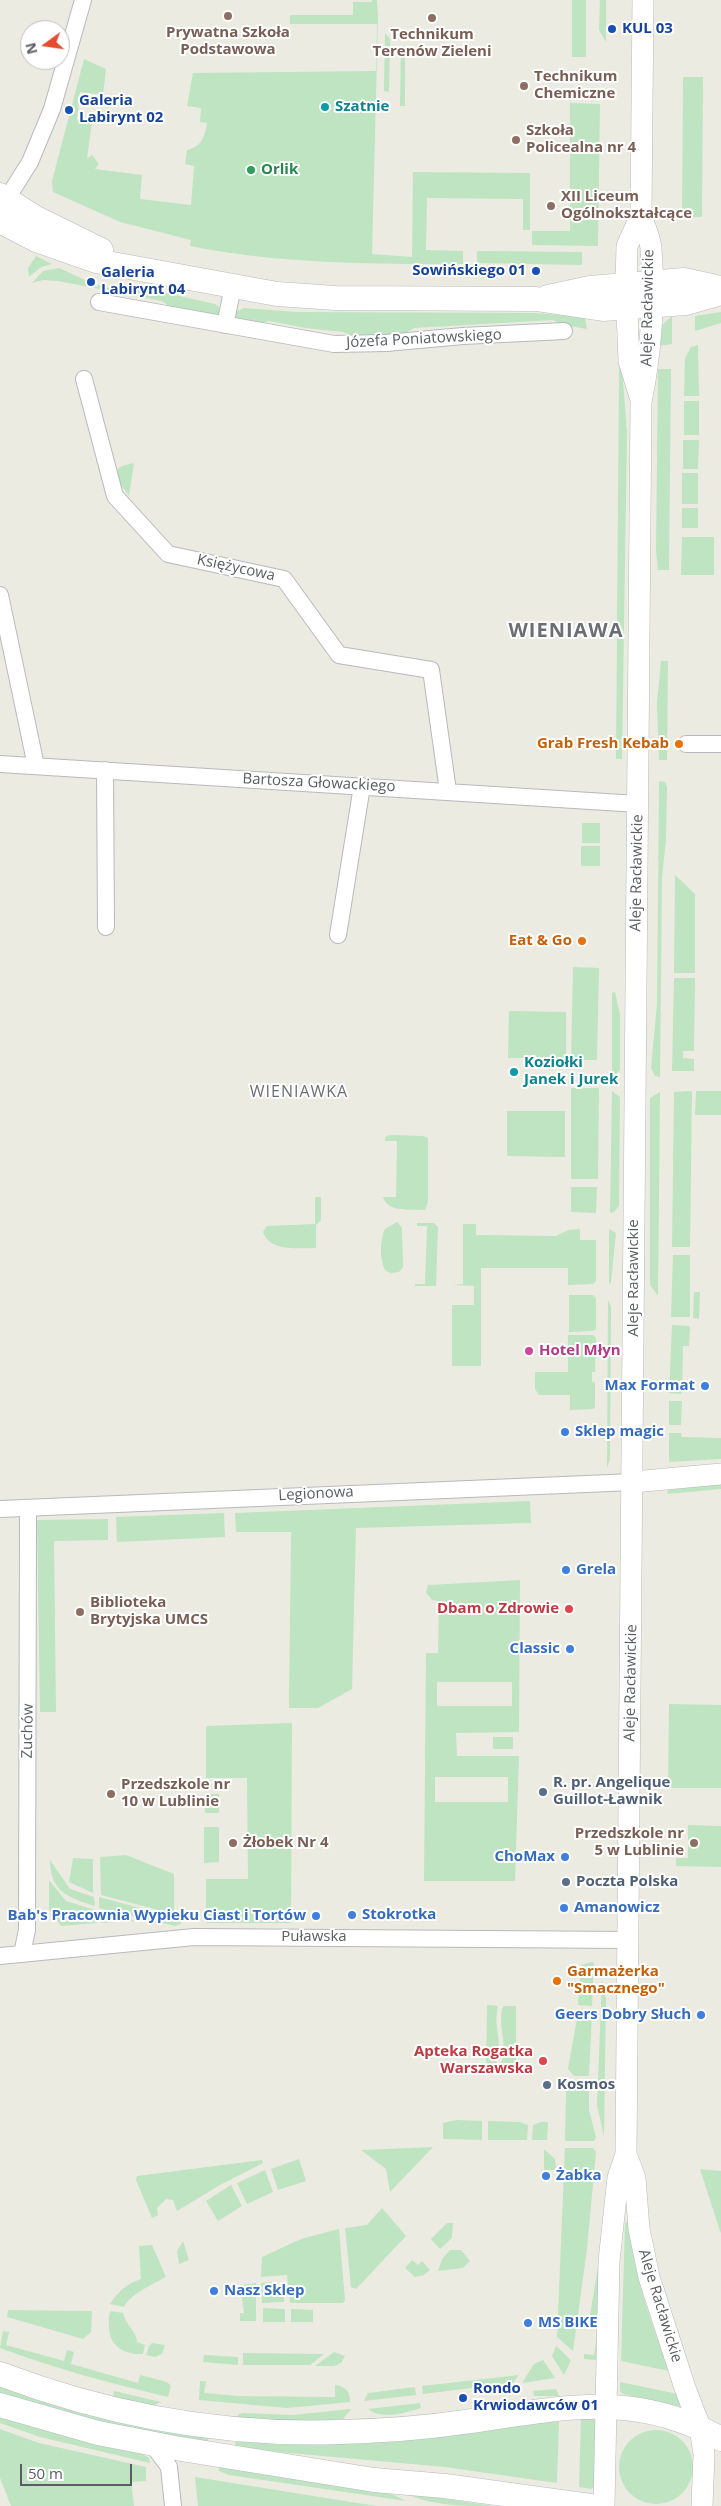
<!DOCTYPE html>
<meta charset="utf-8">
<style>
body{margin:0}
#map{position:relative;width:721px;height:2506px;overflow:hidden;background:#ecebe1;font-family:"Open Sans",sans-serif}
canvas{display:block}
.north{position:absolute;left:20px;top:20px;width:50px;height:50px;box-sizing:border-box;background:#fff;border:1px solid #bdbec0;border-radius:50%;rotate:256deg;font-size:14px;font-weight:700;line-height:20px;text-align:center;color:#5a5d62}
.north::after{content:'';display:block;margin:auto;width:18px;height:22px;background:#e54b2f;clip-path:polygon(50% 0,100% 100%,50% 72%,0 100%)}
.scale{position:absolute;left:20px;top:2464px;width:112px;height:22px;box-sizing:border-box;border:2px solid #5a5d62;border-top:0;padding-left:6px;font-size:15px;line-height:18px;white-space:nowrap;color:#5a5d62;-webkit-text-stroke:4px #fff;paint-order:stroke}
</style>
<div id="map">
<canvas width="721" height="2506"></canvas>
<div class="north">N</div>
<div class="scale">50 m</div>
</div>
<script>
const context = document.querySelector('canvas').getContext('2d');
context.lineJoin = 'round';
function fillPath(path, color) { context.fillStyle = color; context.fill(path, 'evenodd'); }
function trace(path, color, width, dash) { context.strokeStyle = color; context.lineWidth = width; context.lineCap = dash ? 'butt' : 'round'; context.setLineDash(dash || []); context.stroke(path); }
function write(font, color, halo, rows, align = 'center') {
  context.font = font + ' "Open Sans",sans-serif'; context.lineWidth = 4; context.setLineDash([]); context.textBaseline = 'middle'; context.strokeStyle = halo; context.fillStyle = color; for (const [text, x, y, turn = 0] of rows) {
    context.save(); context.translate(x, y); context.rotate((+turn || 0) * Math.PI / 180); context.textAlign = isNaN(turn) ? turn : align; if (halo) context.strokeText(text, 0, 0); context.fillText(text, 0, 0); context.restore();
  }
}
const green = new Path2D(`
 M372 0H377L378 17 372 254 412 257 413 172 530 173V230H523V199L427 198 426 250 463 251V264C371 264 280 264 190 246L191 240 120 222 53 192 52 181 84 59 106 69 103 95 80 92 77 120 92 122 87 159 92 155 99 164 95 169 142 175 140 199 191 205 194 166 185 164 187 150C201 147 205 137 207 123L200 122 201 108 187 106 193 73 376 71 377 24H290V15H353V2H372Z
 M572 0H586V57H572Z
 M600 0H606V42L599 30Z
 M385 33 390 39 389 92 384 91Z
 M401 46H405V106H400Z
 M683 77H703L702 217H682Z
 M570 103 600 104 598 246 532 245V231H570Z
 M477 251 582 252V265L477 263Z
 M36 256 52 264 41 267 29 277 28 268Z
 M59 268 85 280V284L97 287 98 285 123 292 124 287 148 289 215 304 219 307 220 315 173 309 162 301 58 281 43 280 32 283 43 271Z
 M244 308 297 312 534 313 585 317 587 329 564 325 553 320 414 328 404 334 356 337 343 332 306 328 269 321 257 325 237 321 234 317 235 312Z
 M721 312V323L695 331V316Z
 M672 316V344L658 346 660 327Z
 M698 345 699 396H684L685 358 691 347Z
 M619 368H622L627 433 622 759H616Z
 M658 369H671L669 570H658L656 550Z
 M684 401H699V435H684Z
 M683 440H699L698 469H683Z
 M134 463 129 496 115 476C116 466 125 465 134 463Z
 M682 473H698V504H682Z
 M682 508H698V528H682Z
 M682 537H714V575H681Z
 M661 661H668L667 760H659L657 703Z
 M659 781 665 782 667 787 666 840 662 877 660 1077 655 1076 651 1068 657 1004Z
 M582 823H600V843H582Z
 M581 846H600V866H581Z
 M675 875 695 894V973H674Z
 M573 967 599 968 597 1060H571Z
 M674 978H695L694 1051H683V1058L694 1059V1071H672Z
 M615 992 620 1015V1070L612 1078V993Z
 M509 1011 566 1012V1058H508Z
 M571 1088H599L598 1179H571Z
 M612 1091 620 1097 619 1206 614 1212 610 1213Z
 M692 1091 690 1247H672L674 1092Z
 M696 1091H721V1115H695Z
 M660 1092 658 1296 650 1285V1098Z
 M507 1111H565V1157L507 1156Z
 M390 1135 423 1136 428 1138V1202L425 1210C410 1209 388 1213 383 1197H396L397 1141H385V1137Z
 M571 1187H597L596 1213 571 1212Z
 M315 1197H321V1220L316 1225V1248C300 1248 269 1252 263 1232L267 1226 315 1224Z
 M397 1222 402 1228 403 1267 399 1272 391 1273 386 1271C379 1261 380 1239 385 1229Z
 M417 1223H434L438 1227 436 1286H415V1284H425L427 1226H417Z
 M463 1224H476V1235L556 1236 568 1230 580 1229V1240H596V1281L593 1284 568 1285V1268H481V1366H452V1305H474V1286L453 1285 463 1284Z
 M609 1229 616 1233 611 1282 609 1284Z
 M673 1255H690V1317H671Z
 M694 1292H700L699 1319 693 1318Z
 M569 1295H593L596 1298V1329L593 1331 569 1332Z
 M608 1300 611 1307 610 1459 607 1468Z
 M672 1325 690 1326 689 1346H683L682 1394 669 1393Z
 M568 1335H593L596 1338 595 1372H592V1382H595V1407L593 1409 570 1410V1395H539L535 1389V1372H568Z
 M669 1401H682L681 1425H669Z
 M669 1433H681L682 1437 721 1438V1459L669 1462Z
 M721 1484V1489L667 1494 668 1490Z
 M530 1501 531 1523 356 1528 352 1689 318 1708H289L291 1532H236L235 1513Z
 M224 1513 225 1537 117 1542 116 1517Z
 M108 1519V1540L54 1541 56 1712H40L37 1520Z
 M520 1580 519 1732 456 1733 457 1756H519L515 1881H424L426 1653H438L439 1601 432 1600 426 1593 428 1585ZM437 1682H512V1706H437ZM435 1777H508V1802H435Z
 M669 1704 721 1705V1788H668Z
 M292 1723 291 1923H206V1879H248L247 1778H206V1726Z
 M493 1737H513V1749H493Z
 M205 1794H219V1813H205Z
 M688 1825 721 1826V1867L676 1866V1858H688Z
 M204 1827H219V1862L204 1863Z
 M126 1855 174 1874V1914L101 1895 100 1857Z
 M73 1858 93 1859V1893L69 1882Z
 M50 1860 70 1889 94 1897 95 1906C68 1898 50 1891 50 1860Z
 M49 1880 66 1901 95 1910 97 1923 61 1926 49 1909Z
 M99 1897 180 1919 181 1924 175 1926 99 1908Z
 M99 1911 135 1921 101 1923Z
 M592 1962 594 1963 592 2006 578 2005 581 1965Z
 M602 1979 606 1999 604 2136 597 2105Z
 M487 2005 498 2006C492 2030 507 2047 492 2072H486Z
 M503 2006H516V2073H497C512 2046 496 2030 503 2006Z
 M578 2012H592L589 2076H574L568 2069Z
 M571 2083 589 2084V2110L596 2137 594 2141H565L566 2089Z
 M457 2120 482 2121V2140L443 2139V2123Z
 M488 2121 520 2122 528 2125 527 2140H488Z
 M541 2122H548L547 2140H532L533 2125Z
 M433 2147 390 2192 386 2169 361 2150Z
 M565 2148H593L596 2152 587 2249 573 2351 557 2337Z
 M544 2149 555 2159 556 2170H544Z
 M299 2159 306 2181 278 2190 271 2169Z
 M262 2160 263 2163 220 2185 177 2211 173 2200 166 2199 157 2208 158 2215 152 2218 136 2180 137 2176Z
 M700 2169 721 2171V2233L720 2231Z
 M265 2170 273 2192 247 2204 237 2183Z
 M231 2185 242 2206 218 2221 206 2201Z
 M382 2208 406 2236 356 2289 351 2287 345 2228 367 2225Z
 M628 2222C634 2275 651 2322 669 2371L621 2361 625 2223Z
 M447 2223H453L452 2238 440 2249 431 2239Z
 M339 2229 345 2300 343 2303H290L287 2275 261 2277 262 2257 301 2239Z
 M183 2241 189 2260 179 2264 177 2251Z
 M152 2245 166 2277C153 2284 130 2294 124 2307L110 2304C119 2291 126 2284 141 2279L139 2246Z
 M450 2250H461L470 2261 463 2268 438 2271 442 2259Z
 M412 2260 418 2265 422 2261 430 2270 424 2275 415 2277 405 2268Z
 M599 2261H600L597 2360 584 2359V2354L594 2355 599 2322 589 2321Z
 M272 2282V2293H284V2302L262 2303 261 2283Z
 M256 2283V2321H240V2313H244L240 2285Z
 M263 2308 285 2309V2322H263Z
 M291 2309 313 2310V2322H291Z
 M8 2310 92 2311 91 2332 83 2339 7 2317Z
 M111 2311 123 2313C126 2326 136 2330 137 2342L145 2345 143 2354C124 2355 109 2346 109 2326 109 2321 108 2315 111 2311Z
 M3 2331 9 2332 6 2345 64 2361 67 2350 74 2352 71 2364 138 2383 140 2375 167 2382 171 2386 168 2397C111 2383 55 2369 0 2348Z
 M152 2343 165 2345 162 2354 155 2357 146 2355 149 2346Z
 M556 2346 571 2360 564 2375 552 2356Z
 M334 2352 345 2356 341 2363 334 2366H315Z
 M243 2353 324 2354 310 2365H243Z
 M204 2355 238 2357V2365L203 2362Z
 M543 2360 555 2378 522 2383 534 2364Z
 M519 2375 513 2383 423 2394 422 2386Z
 M200 2381H206L204 2393 238 2396 335 2397V2385C346 2386 350 2392 350 2402L287 2408 199 2400Z
 M620 2382 678 2394 682 2407 623 2394 620 2391Z
 M0 2384 209 2433 207 2444 147 2434 0 2396Z
 M415 2387 416 2395 364 2401 368 2393Z
 M556 2389 559 2396H534L533 2391Z
 M114 2391 161 2402 152 2406 113 2399Z
 M420 2403 421 2408C405 2413 382 2420 368 2409Z
 M351 2409 343 2419 307 2422 238 2420V2415L242 2413 293 2415Z
 M0 2415 139 2452 149 2458 150 2463 40 2437 0 2423Z
 M593 2417 595 2421 594 2487 591 2489 579 2487 581 2418Z
 M559 2420 557 2483 445 2467 235 2448 236 2437Z
 M0 2429 39 2443 146 2467V2481L131 2482 134 2506H11L0 2478Z
 M619 2467a37 37 0 1 1 74 0a37 37 0 1 1-74 0Z
 M218 2465 382 2489 406 2501 229 2475 219 2471Z
 M195 2477 376 2506H198Z
 M402 2492 492 2506C460 2506 431 2506 402 2492Z`);
const minor = new Path2D(`
 M1 208 30 162 52 109 83 0
 M99 302 334 344 386 343 463 336 564 331
 M225 325 233 287
 M84 379 115 496 168 554 284 579 339 655 431 670 448 791
 M0 595 36 766
 M686 744H721
 M0 764 638 804
 M105 770 106 927
 M338 935 362 786
 M0 1509 633 1482
 M22 1954 27 1930 28 1508
 M0 1956 194 1937 628 1940
 M152 2444 169 2467 173 2506`);
const tertiary = new Path2D(`
 M641 400 629 361 626 285 627 246 641 215
 M633 1482 721 1474
 M626 2154 635 2178 639 2229 649 2277 685 2388 700 2427 704 2455 702 2506
 M604 2506 609 2261 618 2178 626 2154 641 402C651 354 655 298 651 248 650 237 644 225 641 215L643 0`);
const secondary = new Path2D(`
 M0 195 36 218 101 250
 M0 221 36 240 96 261 277 294 335 298 536 299 603 309 686 303 721 293
 M548 297 590 288 684 280 721 288
 M0 2374C108 2415 224 2436 340 2432 381 2431 423 2428 464 2422 558 2409 633 2389 721 2439
 M0 2405 98 2433 175 2448 374 2480 445 2486 590 2506`);
const markers = [
 [228,16,5,"#8d6e63"],
 [432,18,5,"#8d6e63"],
 [612,29,5,"#1a4fb4"],
 [524,86,5,"#8d6e63"],
 [325,107,5,"#0f9aa8"],
 [69,110,5,"#1a4fb4"],
 [516,140,5,"#8d6e63"],
 [251,170,5,"#2e9e5b"],
 [551,206,5,"#8d6e63"],
 [536,271,5,"#1a4fb4"],
 [91,282,5,"#1a4fb4"],
 [679,744,5,"#e8710a"],
 [582,941,5,"#e8710a"],
 [514,1072,5,"#0f9aa8"],
 [529,1351,5,"#d1479c"],
 [705,1386,5,"#3f7fe0"],
 [565,1432,5,"#3f7fe0"],
 [566,1570,5,"#3f7fe0"],
 [569,1609,5,"#e0444e"],
 [80,1612,5,"#8d6e63"],
 [570,1649,5,"#3f7fe0"],
 [543,1792,5,"#5c6f8a"],
 [111,1794,5,"#8d6e63"],
 [233,1843,5,"#8d6e63"],
 [694,1843,5,"#8d6e63"],
 [565,1857,5,"#3f7fe0"],
 [566,1882,5,"#5c6f8a"],
 [564,1908,5,"#3f7fe0"],
 [352,1915,5,"#3f7fe0"],
 [316,1916,5,"#3f7fe0"],
 [557,1981,5,"#e8710a"],
 [701,2015,5,"#3f7fe0"],
 [543,2061,5,"#e0444e"],
 [547,2085,5,"#5c6f8a"],
 [546,2176,5,"#3f7fe0"],
 [214,2291,5,"#3f7fe0"],
 [528,2323,5,"#3f7fe0"],
 [463,2398,5,"#1a4fb4"]
];
const transitNames = [
 ["KUL 03",622,29],
 ["Galeria",79,101],
 ["Labirynt 02",79,118],
 ["Sowińskiego 01",526,271,"right"],
 ["Galeria",101,273],
 ["Labirynt 04",101,290],
 ["Rondo",473,2389],
 ["Krwiodawców 01",473,2406]
];
const educationNames = [
 ["Prywatna Szkoła",228,33,"center"],
 ["Podstawowa",228,50,"center"],
 ["Technikum",432,35,"center"],
 ["Terenów Zieleni",432,52,"center"],
 ["Technikum",534,77],
 ["Chemiczne",534,94],
 ["Szkoła",526,131],
 ["Policealna nr 4",526,148],
 ["XII Liceum",561,197],
 ["Ogólnokształcące",561,214],
 ["Biblioteka",90,1603],
 ["Brytyjska UMCS",90,1620],
 ["Przedszkole nr",121,1785],
 ["10 w Lublinie",121,1802],
 ["Przedszkole nr",684,1834,"right"],
 ["5 w Lublinie",684,1851,"right"],
 ["Żłobek Nr 4",243,1843]
];
const cultureNames = [
 ["Szatnie",335,107],
 ["Koziołki",524,1063],
 ["Janek i Jurek",524,1080]
];
const leisureNames = [
 ["Orlik",261,170]
];
const streetNames = [
 ["Aleje Racławickie",648,308,-89],
 ["Józefa Poniatowskiego",424,339,-3],
 ["Księżycowa",236,568,12],
 ["Bartosza Głowackiego",319,783,3],
 ["Aleje Racławickie",637,873,-89],
 ["Aleje Racławickie",634,1278,-90],
 ["Legionowa",316,1494,-3],
 ["Aleje Racławickie",631,1683,-89],
 ["Zuchów",28,1731,-89],
 ["Puławska",314,1937],
 ["Aleje Racławickie",660,2306,73]
];
const foodNames = [
 ["Grab Fresh Kebab",669,744],
 ["Eat & Go",572,941],
 ["Garmażerka",567,1972,"left"],
 ["\"Smacznego\"",567,1989,"left"]
];
const hotelNames = [
 ["Hotel Młyn",539,1351]
];
const shopNames = [
 ["Max Format",695,1386,"right"],
 ["Sklep magic",575,1432],
 ["Grela",576,1570],
 ["Classic",560,1649,"right"],
 ["ChoMax",555,1857,"right"],
 ["Amanowicz",574,1908],
 ["Stokrotka",362,1915],
 ["Bab's Pracownia Wypieku Ciast i Tortów",306,1916,"right"],
 ["Geers Dobry Słuch",691,2015,"right"],
 ["Żabka",556,2176],
 ["Nasz Sklep",224,2291],
 ["MS BIKE",538,2323]
];
const healthNames = [
 ["Dbam o Zdrowie",559,1609],
 ["Apteka Rogatka",533,2052],
 ["Warszawska",533,2069]
];
const serviceNames = [
 ["R. pr. Angelique",553,1783],
 ["Guillot-Ławnik",553,1800],
 ["Poczta Polska",576,1882],
 ["Kosmos",557,2085]
];
const neighbourhoodNames = [
 ["WIENIAWKA",299,1092]
];
const districtNames = [
 ["WIENIAWA",566,631]
];
fillPath(green, '#bee4c1');
trace(minor, '#b7b9be', 18);
trace(tertiary, '#b7b9be', 22);
trace(secondary, '#b7bac0', 25);
trace(minor, '#fff', 16);
trace(tertiary, '#fff', 21);
trace(secondary, '#fff', 24);
for (const [x, y, r, color] of markers) { const dot = new Path2D(); dot.arc(x, y, r, 0, 2 * Math.PI); context.fillStyle = color; context.fill(dot); trace(dot, '#fff', 2); }
write('bold 15px', '#164399', '#fff', transitNames, 'left');
write('bold 15px', '#785e54', '#fff', educationNames, 'left');
write('bold 15px', '#0d838f', '#fff', cultureNames, 'left');
write('bold 15px', '#27864d', '#fff', leisureNames, 'left');
write('15px', '#5a5d62', '#fff', streetNames);
write('bold 15px', '#c56008', '#fff', foodNames, 'right');
write('bold 15px', '#b23c85', '#fff', hotelNames, 'left');
write('bold 15px', '#366cbe', '#fff', shopNames, 'left');
write('bold 15px', '#be3a42', '#fff', healthNames, 'right');
write('bold 15px', '#4e5e75', '#fff', serviceNames, 'left');
context.letterSpacing = '1px';
write('16px', '#6b6f74', '#fff', neighbourhoodNames);
context.letterSpacing = '0px';
context.letterSpacing = '1px';
write('bold 20px', '#6b6f74', '#fff', districtNames);
context.letterSpacing = '0px';
</script>
